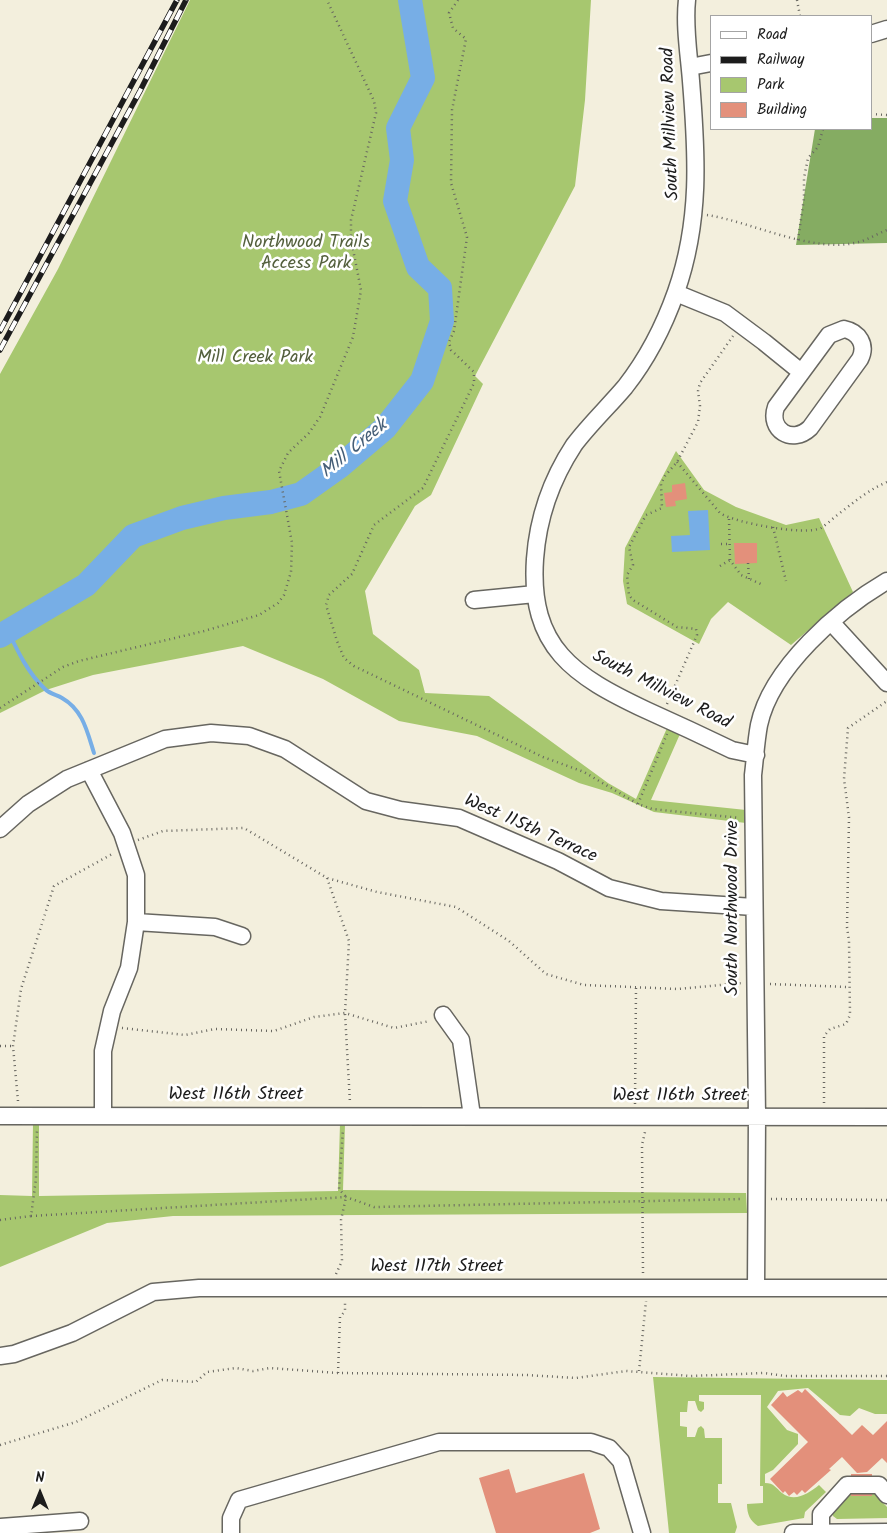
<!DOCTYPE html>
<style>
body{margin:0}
#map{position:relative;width:887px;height:1533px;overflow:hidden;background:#f3efdd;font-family:Kalam,sans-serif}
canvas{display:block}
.legend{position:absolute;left:710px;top:15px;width:162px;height:115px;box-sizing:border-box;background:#fff;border:1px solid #a4a4a4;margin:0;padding:6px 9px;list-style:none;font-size:15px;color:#1c1c1c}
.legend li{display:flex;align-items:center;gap:10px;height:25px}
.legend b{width:25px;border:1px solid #a4a4a4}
.north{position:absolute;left:15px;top:1468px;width:50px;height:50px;-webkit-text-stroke:4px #fff;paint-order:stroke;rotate:0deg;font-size:14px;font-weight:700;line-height:20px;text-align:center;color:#1c1c1c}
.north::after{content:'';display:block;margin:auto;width:18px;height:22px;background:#1c1c1c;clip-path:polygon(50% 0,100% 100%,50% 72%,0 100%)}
</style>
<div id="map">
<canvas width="887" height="1533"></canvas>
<ul class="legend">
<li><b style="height:6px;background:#fff"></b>Road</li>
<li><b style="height:6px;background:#1c1c1c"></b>Railway</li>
<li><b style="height:14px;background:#a7c76f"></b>Park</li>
<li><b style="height:14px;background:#e3907b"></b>Building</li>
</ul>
<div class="north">N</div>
</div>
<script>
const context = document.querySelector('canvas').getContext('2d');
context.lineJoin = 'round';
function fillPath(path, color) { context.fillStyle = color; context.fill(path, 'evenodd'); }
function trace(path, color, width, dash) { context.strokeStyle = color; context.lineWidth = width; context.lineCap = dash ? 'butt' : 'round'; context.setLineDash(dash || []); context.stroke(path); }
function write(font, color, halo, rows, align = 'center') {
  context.font = font + ' Kalam,sans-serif'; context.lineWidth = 5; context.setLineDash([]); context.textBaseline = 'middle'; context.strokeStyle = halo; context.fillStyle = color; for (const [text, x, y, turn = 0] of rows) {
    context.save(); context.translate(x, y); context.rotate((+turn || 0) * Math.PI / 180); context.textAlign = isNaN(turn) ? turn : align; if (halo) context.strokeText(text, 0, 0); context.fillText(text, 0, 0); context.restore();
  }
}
const green = new Path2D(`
 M190 0H591L585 100 575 186 475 376 483 384 431 495 415 506 365 591 373 634 419 670 425 693 489 696 608 783 636 799 667 728 680 734 651 800 746 810V823L654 812 612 793 579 783 477 736 399 721 323 679 243 646 93 675 46 690 0 713V374L58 269Z
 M676 451 704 490 736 507 786 525 819 518 853 592 791 645 728 602 711 619 699 644 627 604 623 581 625 548Z
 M33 1123H39V1196L338 1191 340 1124H345L343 1190 746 1193 747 1213 173 1216 107 1223 0 1267V1195L32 1196Z
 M653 1377 887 1380V1414H875L859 1408 850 1416 840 1415 808 1388 778 1391 767 1407 787 1430 798 1434V1444L773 1470 765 1474V1483C774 1483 776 1488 782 1493 795 1503 809 1493 819 1485L826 1492 805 1512 804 1518 758 1526C750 1521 747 1514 747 1504L763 1503V1486H760L761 1395H699V1401L704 1402V1409L701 1412 698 1410 695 1401H688L687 1412H680V1426L687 1427V1437H695L698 1428 701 1426 704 1429 705 1438H722V1484H718V1503H731L737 1527 735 1533H669Z
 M872 1491 887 1507V1518L837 1519 833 1516 832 1512 848 1492 872 1496Z`);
const forest = new Path2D(`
 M871 118H887V243L796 245 815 129H871Z`);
const water = new Path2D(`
 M708 510 710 550 672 552 671 536 690 535 688 511Z`);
const stream = new Path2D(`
 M8 631C18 652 28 673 45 689 50 694 57 695 62 698 83 710 87 731 94 753`);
const river = new Path2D(`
 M0 636 86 585 133 536 182 518 224 508 271 502 301 494 339 467 385 428 422 381 442 321 440 288 418 267 395 201 402 160 398 128 423 78 410 0`);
const building = new Path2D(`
 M685 483 687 499 675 501 676 506 666 507 664 493 672 492V485Z
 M734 543H757V563L735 564Z
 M805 1389 852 1435 862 1425 873 1435 887 1421V1463L882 1458 867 1472 857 1473 842 1457 829 1469 831 1470 805 1493 802 1490 797 1495 794 1492 789 1496 785 1491 783 1493 770 1479 808 1442 771 1405 783 1392 787 1397 798 1390 802 1393Z
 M509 1469 516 1493 584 1473 600 1529 590 1533H496L479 1478Z
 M851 1474H872V1496H851Z`);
const path = new Path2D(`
 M458 0 449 13 453 28 466 39 452 110 451 183 467 237 454 331 449 342 451 350 474 372V383L423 488 374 525 352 574 329 595 326 605 337 641 344 658 354 666 543 757 584 772 638 804 652 809 740 818
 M797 0 800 16
 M871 114 887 115
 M707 215C753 222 817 256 862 241 871 238 879 233 887 230
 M798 240 804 198V178L808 158 818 147 823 129
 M677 462 720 513C735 523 805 536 821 528 826 525 831 520 836 516 853 503 868 490 887 482
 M729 519 730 560 741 575 763 585
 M773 527 786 581
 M721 544H729
 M748 563 749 579
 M720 566 730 560
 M667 704 697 635 696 629 677 627 633 600 629 595 627 575 633 565 629 547 646 515 662 508 661 484 665 476 677 462 698 422 700 406 698 391 700 383 733 336
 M0 708 63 667 79 661 204 631 259 615 278 603 284 595 291 572 292 543 279 471 288 453 309 433 320 417 353 337 361 290 351 239V220L376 113 374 101 327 0
 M638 804 667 734
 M138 840 163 831 244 828 327 878 377 892 456 907 509 941 546 974 584 985 678 989 742 983
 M327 878 349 941 345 1013 350 1103
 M770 984 848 987
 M122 1028 185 1035 215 1029 274 1031 314 1017 345 1013 394 1028 430 1021
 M0 1046H13
 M18 1101 13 1046 21 989 54 886 114 853
 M824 1103V1036L830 1029 846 1024 850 1015 849 941 847 927 849 817 844 779 848 728 887 701
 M635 1104 636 988
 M771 1199 887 1200
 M31 1216 346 1197 374 1207 743 1199
 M0 1220 31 1216 36 1179 37 1129
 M643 1273 642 1145 645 1132
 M336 1274 342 1261 341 1220 346 1197 339 1189 343 1129
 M639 1371 646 1301
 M338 1373 340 1317 345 1311V1303
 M0 1445 76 1422 162 1380 196 1382 207 1372 236 1368 253 1371 270 1368 338 1373 526 1375 576 1378 626 1371 691 1376 764 1373 785 1376H887`);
const minor = new Path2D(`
 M687 0C684 26 689 55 691 81 697 155 701 221 676 292 664 326 647 359 625 387 608 407 589 425 574 445 551 480 538 517 535 559 529 648 574 676 646 710 675 723 703 736 732 750L756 755
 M871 34 887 29
 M690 67 711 63
 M676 293 725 313 764 342 801 372
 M844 329C859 332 867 345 860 359L810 428C792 445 768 430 776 407L829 335Z
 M474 600 535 594
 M831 622 887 683
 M89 770 122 833 136 875V922L129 968 112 1011 103 1051V1116
 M0 829 28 804 67 779 165 739 211 733 249 736 285 749 366 801 400 810 459 818 558 861 609 888 661 901 754 907
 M136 922 215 927 242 936
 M443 1015 461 1040 472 1116
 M0 1116 887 1117
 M756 1288 757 1117 753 775C755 759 756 741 759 725 771 668 839 609 887 581
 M0 1356 14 1354 72 1333 153 1292 199 1288H887
 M0 1527 80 1521
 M821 1532V1514L847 1485H879L887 1495
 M231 1533V1518L239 1500 439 1442H591L609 1448 621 1461 642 1533
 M793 1533 887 1532`);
const rail = new Path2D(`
 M0 331 177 0
 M0 350 140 91 186 0`);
const streetNames = [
 ["South Millview Road",672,124,-92],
 ["South Millview Road",661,691,27],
 ["West 115th Terrace",530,830,24],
 ["South Northwood Drive",734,908,-90],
 ["West 116th Street",236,1096],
 ["West 116th Street",680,1097],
 ["West 117th Street",437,1268]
];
const parkNames = [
 ["Northwood Trails",306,244],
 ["Access Park",306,265],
 ["Mill Creek Park",255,359]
];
const waterNames = [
 ["Mill Creek",355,450,-40]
];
fillPath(green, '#a7c76f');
fillPath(forest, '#85ac62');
fillPath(water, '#77aee6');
trace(stream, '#77aee6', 4);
trace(river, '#77aee6', 24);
fillPath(building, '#e3907b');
trace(minor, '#676660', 19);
trace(path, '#676660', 2.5, [1, 4]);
trace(minor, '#fff', 16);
trace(rail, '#1c1c1c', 5.5);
trace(rail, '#fff', 4, [11]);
write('18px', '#1c1c1c', '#fff', streetNames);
write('18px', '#54603d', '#fff', parkNames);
write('italic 19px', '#455e77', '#fff', waterNames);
</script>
